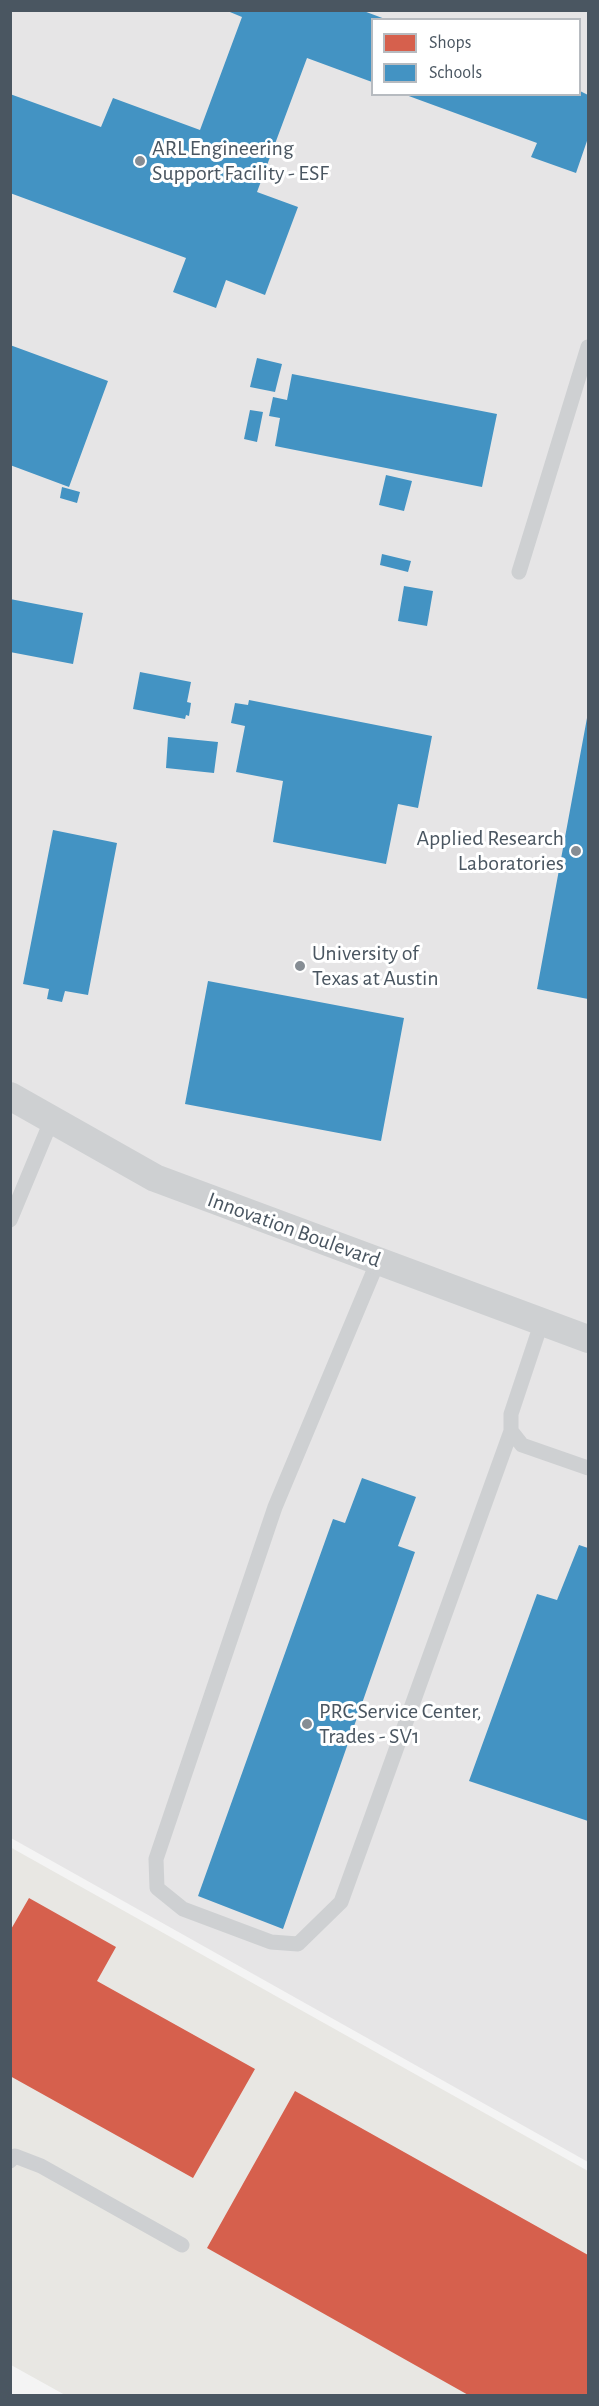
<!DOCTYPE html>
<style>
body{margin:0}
#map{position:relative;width:599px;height:2406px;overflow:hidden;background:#f4f4f4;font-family:"Alegreya Sans",sans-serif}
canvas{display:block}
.frame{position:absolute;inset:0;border:12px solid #4a5661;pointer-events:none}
.legend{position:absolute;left:371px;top:18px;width:210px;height:78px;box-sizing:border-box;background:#fff;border:2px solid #b7bbc0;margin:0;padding:8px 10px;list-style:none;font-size:18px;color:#4a5661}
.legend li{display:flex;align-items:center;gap:12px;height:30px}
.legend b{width:30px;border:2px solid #b7bbc0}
</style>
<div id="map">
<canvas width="599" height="2406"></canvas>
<div class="frame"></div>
<ul class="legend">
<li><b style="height:16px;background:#d6604d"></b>Shops</li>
<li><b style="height:16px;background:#4393c3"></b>Schools</li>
</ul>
</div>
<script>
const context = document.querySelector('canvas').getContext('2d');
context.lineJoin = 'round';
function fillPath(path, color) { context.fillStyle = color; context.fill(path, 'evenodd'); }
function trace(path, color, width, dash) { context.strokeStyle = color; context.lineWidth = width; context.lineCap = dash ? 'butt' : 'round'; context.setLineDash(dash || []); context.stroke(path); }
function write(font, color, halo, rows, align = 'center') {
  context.font = font + ' "Alegreya Sans",sans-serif'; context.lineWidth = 6; context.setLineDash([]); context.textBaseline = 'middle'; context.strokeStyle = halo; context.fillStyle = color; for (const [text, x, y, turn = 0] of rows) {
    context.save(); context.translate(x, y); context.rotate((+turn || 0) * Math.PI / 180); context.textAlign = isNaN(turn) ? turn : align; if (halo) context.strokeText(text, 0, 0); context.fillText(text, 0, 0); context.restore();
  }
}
const commercial = new Path2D(`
 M10 1847 588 2171V2395H65L11 2365Z`);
const education = new Path2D(`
 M11 11H588V2162L11 1838ZM372 20H580V94H372Z`);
const shops = new Path2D(`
 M29 1898 116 1947 97 1981 255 2069 193 2178 10 2076V1931Z
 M295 2091 588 2255V2396H470L207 2248Z`);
const schools = new Path2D(`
 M225 10H361L385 19 372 20V82L307 58 257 192 298 207 265 295 226 280 216 308 173 292 186 258 10 193V94L101 127 113 98 200 130 242 17Z
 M580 91 588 95V138L576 173 531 157 537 143 406 95 580 94Z
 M10 345 108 381 69 487 10 465Z
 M257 358 282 364 275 392 250 387Z
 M292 374 497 414 482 487 275 446 280 418 269 416 273 397 287 400Z
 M250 410 263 412 257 442 244 439Z
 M386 475 412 481 404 511 379 505Z
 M62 487 80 492 77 503 60 498Z
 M382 554 411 561 408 572 380 565Z
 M404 586 433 591 427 626 398 621Z
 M10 599 83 613 73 664 10 652Z
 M140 672 191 682 187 702 191 703 189 716 186 715 185 719 133 709Z
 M249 700 432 736 418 808 398 804 386 864 273 842 283 781 236 772 245 726 231 723 235 703 248 705Z
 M587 718H588V999L537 989Z
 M168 737 218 742 214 773 166 768Z
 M53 830 117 843 88 995 65 991 62 1002 47 999 49 989 23 984Z
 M208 981 404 1018 381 1141 185 1104Z
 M362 1478 416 1497 398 1546 415 1552 283 1929 198 1896 333 1519 345 1523Z
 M579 1545 588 1548V1821L469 1781 537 1594 557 1600Z`);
const service = new Path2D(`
 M519 572 588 347
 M10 1220 52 1119
 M378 1261 275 1507 156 1859 157 1888 183 1909 271 1942 298 1944 341 1902 511 1431
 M542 1321 511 1414V1431L522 1445 588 1468
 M10 2161 15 2156 41 2166 182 2245`);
const minor = new Path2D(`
 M10 1096 155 1178 588 1339`);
const markers = [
 [140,161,6,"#868d94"],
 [576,851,6,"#868d94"],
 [300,966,6,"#868d94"],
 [307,1724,6,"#868d94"]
];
const poiNames = [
 ["ARL Engineering",152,148],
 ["Support Facility - ESF",152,173],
 ["Applied Research",564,838,"right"],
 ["Laboratories",564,863,"right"],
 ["University of",312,953],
 ["Texas at Austin",312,978],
 ["PRC Service Center,",319,1711],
 ["Trades - SV1",319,1736]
];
const streetNames = [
 ["Innovation Boulevard",294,1230,20]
];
fillPath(commercial, '#e8e7e3');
fillPath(education, '#e6e5e6');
fillPath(shops, '#d6604d');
fillPath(schools, '#4393c3');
trace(service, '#ced0d2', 15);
trace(minor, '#ced0d2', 28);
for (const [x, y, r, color] of markers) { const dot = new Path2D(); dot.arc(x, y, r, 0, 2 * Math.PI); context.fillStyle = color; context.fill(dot); trace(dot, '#fff', 2); }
write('22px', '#4a5661', '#fff', poiNames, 'left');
write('22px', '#4a5661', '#fff', streetNames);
</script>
